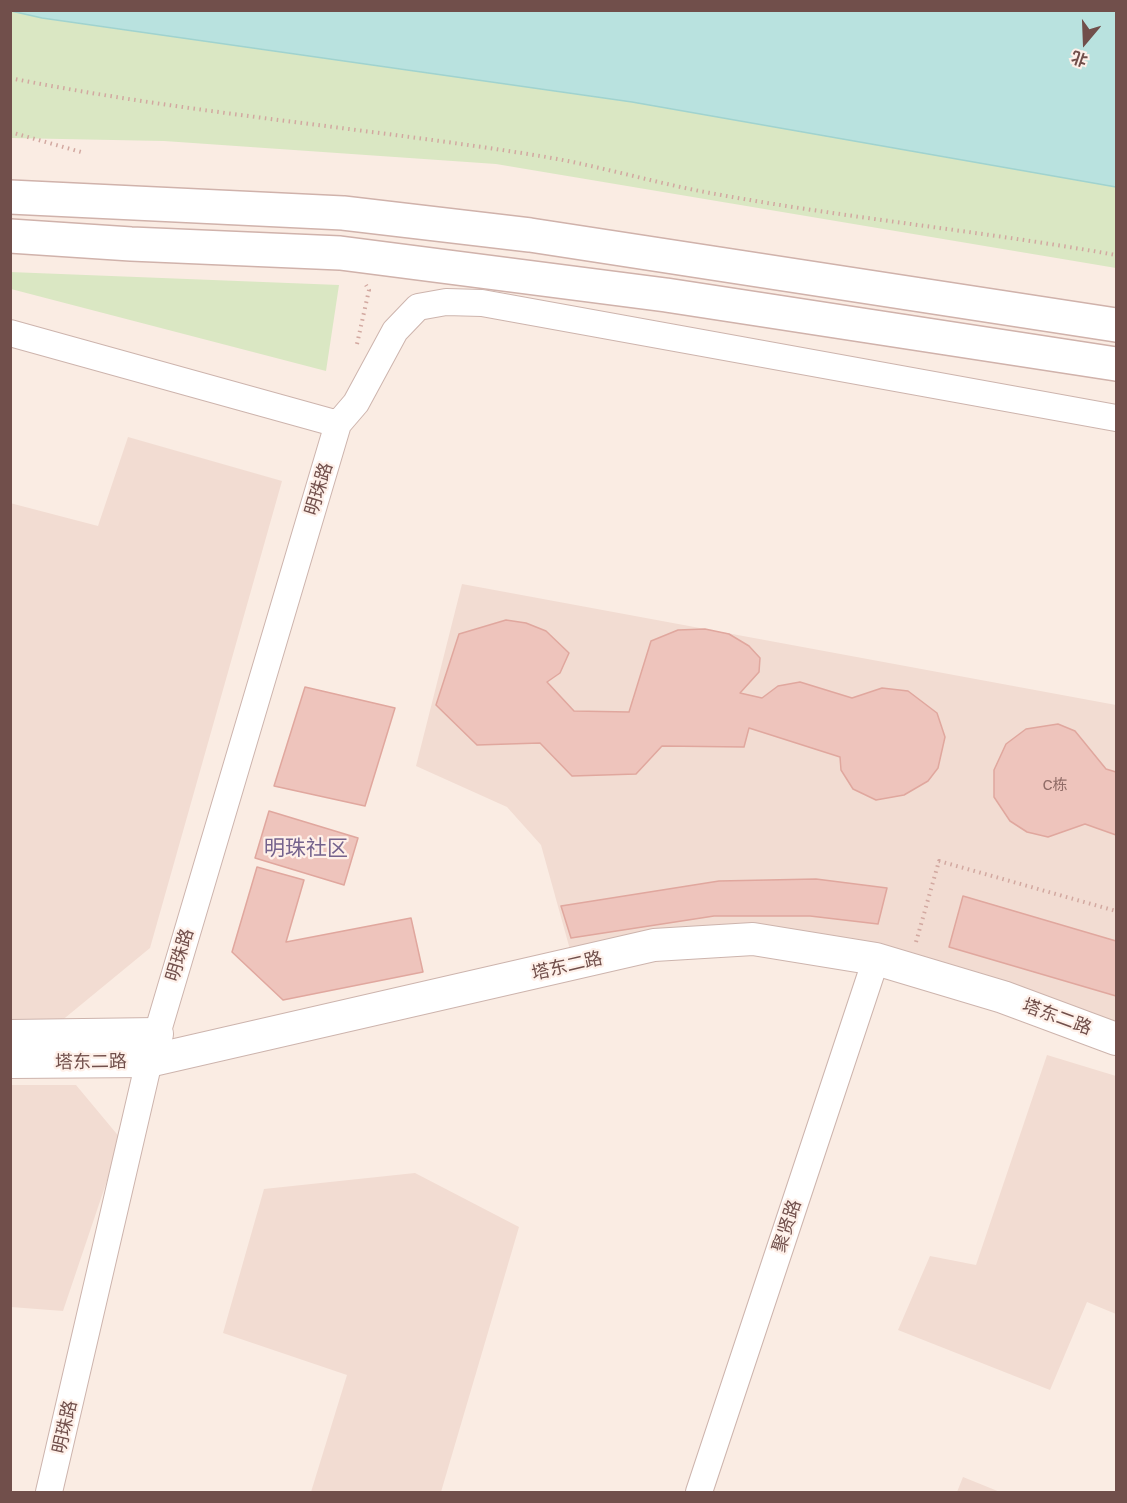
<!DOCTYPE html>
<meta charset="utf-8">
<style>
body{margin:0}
#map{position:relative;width:1127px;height:1503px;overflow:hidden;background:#faece3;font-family:"Golos Text","Noto Sans SC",sans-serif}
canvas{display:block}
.frame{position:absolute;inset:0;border:12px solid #714f4b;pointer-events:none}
.north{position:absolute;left:1055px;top:12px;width:60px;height:60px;-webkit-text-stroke:4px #fef0e9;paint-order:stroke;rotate:199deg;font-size:16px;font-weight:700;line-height:24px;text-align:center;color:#714f4b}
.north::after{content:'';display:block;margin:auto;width:21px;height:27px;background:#714f4b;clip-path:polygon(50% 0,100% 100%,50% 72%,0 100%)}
</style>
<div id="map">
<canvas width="1127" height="1503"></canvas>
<div class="frame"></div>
<div class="north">北</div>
</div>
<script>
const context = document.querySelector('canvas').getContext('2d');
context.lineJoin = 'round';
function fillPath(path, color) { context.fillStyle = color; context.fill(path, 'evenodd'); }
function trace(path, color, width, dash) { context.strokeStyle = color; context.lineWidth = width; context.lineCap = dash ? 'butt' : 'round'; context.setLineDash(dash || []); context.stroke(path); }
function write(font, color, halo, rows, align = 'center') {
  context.font = font + ' "Golos Text","Noto Sans SC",sans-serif'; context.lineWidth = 4.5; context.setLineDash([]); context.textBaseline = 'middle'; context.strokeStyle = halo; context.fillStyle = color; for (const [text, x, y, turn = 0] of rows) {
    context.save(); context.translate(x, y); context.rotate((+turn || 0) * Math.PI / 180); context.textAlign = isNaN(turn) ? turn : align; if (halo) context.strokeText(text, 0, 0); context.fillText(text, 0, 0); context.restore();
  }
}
const residential = new Path2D(`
 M128 437 282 481 150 948 60 1022 11 1024 10 503 98 526Z
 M462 584 1116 705V1039L753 939 574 964 541 845 507 807 416 766Z
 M1047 1055 1116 1076V1314L1087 1302 1050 1390 898 1330 930 1256 976 1265Z
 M10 1085H76L121 1139 63 1311 11 1307Z
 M415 1173 519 1227 441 1492H311L347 1375 223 1333 264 1189Z
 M963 1477 1000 1492H957Z`);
const green = new Path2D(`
 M11 11 42 18 632 102 1116 187V268L496 164 164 141 11 138Z
 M10 272 339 285 326 371 11 289Z`);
const water = new Path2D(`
 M11 11H1116V187L632 102 42 18Z`);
const building = new Path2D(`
 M506 620 526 623 546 631 569 653 560 673 547 682 574 711 629 712 651 641 678 630 705 629 729 634 749 646 760 658 759 672 740 693 762 698 778 686 800 682 852 698 882 688 908 691 937 713 945 737 938 768 928 781 904 795 876 800 853 789 841 770 840 757 749 728 744 747 662 746 636 774 572 776 540 743 477 745 436 705 459 634Z
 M305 687 395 708 365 806 274 786Z
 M1058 724 1075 731 1106 769 1116 772V835L1085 824 1048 837 1027 832 1010 821 994 797V770L1006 744 1026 729Z
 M269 811 358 838 344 885 255 858Z
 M257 867 304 880 286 942 411 918 423 972 283 1000 232 952Z
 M816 879 887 888 878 924 810 916H714L571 938 561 906 719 881Z
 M963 896 1116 941V996L949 947Z`);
const path = new Path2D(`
 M10 78C184 113 360 127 534 155 593 164 651 182 710 193 845 218 982 231 1116 255
 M10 132 81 152
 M357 344 369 290 366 285
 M916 942 939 861 1116 911`);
const minor = new Path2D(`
 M10 333 338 424
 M49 1492 149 1061 338 424 356 403 395 331 418 307 446 302 482 303 1116 418
 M699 1492 876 959`);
const tertiary = new Path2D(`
 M10 1036 157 1034
 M10 1062 149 1061 654 945 753 939 876 959 1003 997 1116 1039`);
const secondary = new Path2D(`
 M10 197 343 213 530 235 1116 325
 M10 236 131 244 340 253 666 295 1116 364`);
const numberNames = [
 ["C栋",1055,785]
];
const streetNames = [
 ["明珠路",319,489,-73],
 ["明珠路",180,955,-73],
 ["塔东二路",567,966,-13],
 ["塔东二路",1057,1017,20],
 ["塔东二路",91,1062,-1],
 ["聚贤路",787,1226,-72],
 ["明珠路",65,1427,-77]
];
const quarterNames = [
 ["明珠社区",306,848]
];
fillPath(residential, '#f2dcd2');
fillPath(green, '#dae7c3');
fillPath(water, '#b9e2df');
trace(water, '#a0d3cf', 1.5);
fillPath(building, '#eec4bc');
trace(building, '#e0a79e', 1.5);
trace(minor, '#cdb4ad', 28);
trace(tertiary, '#cdb4ad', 34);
trace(secondary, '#d0b2ab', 36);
trace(path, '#d2a8a0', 4, [1.5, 4.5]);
trace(minor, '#fff', 26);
trace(tertiary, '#fff', 32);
trace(secondary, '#fff', 33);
write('15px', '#906c67', null, numberNames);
write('18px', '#714f4b', '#fef0e9', streetNames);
write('21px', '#75638d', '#fef0e9', quarterNames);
</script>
